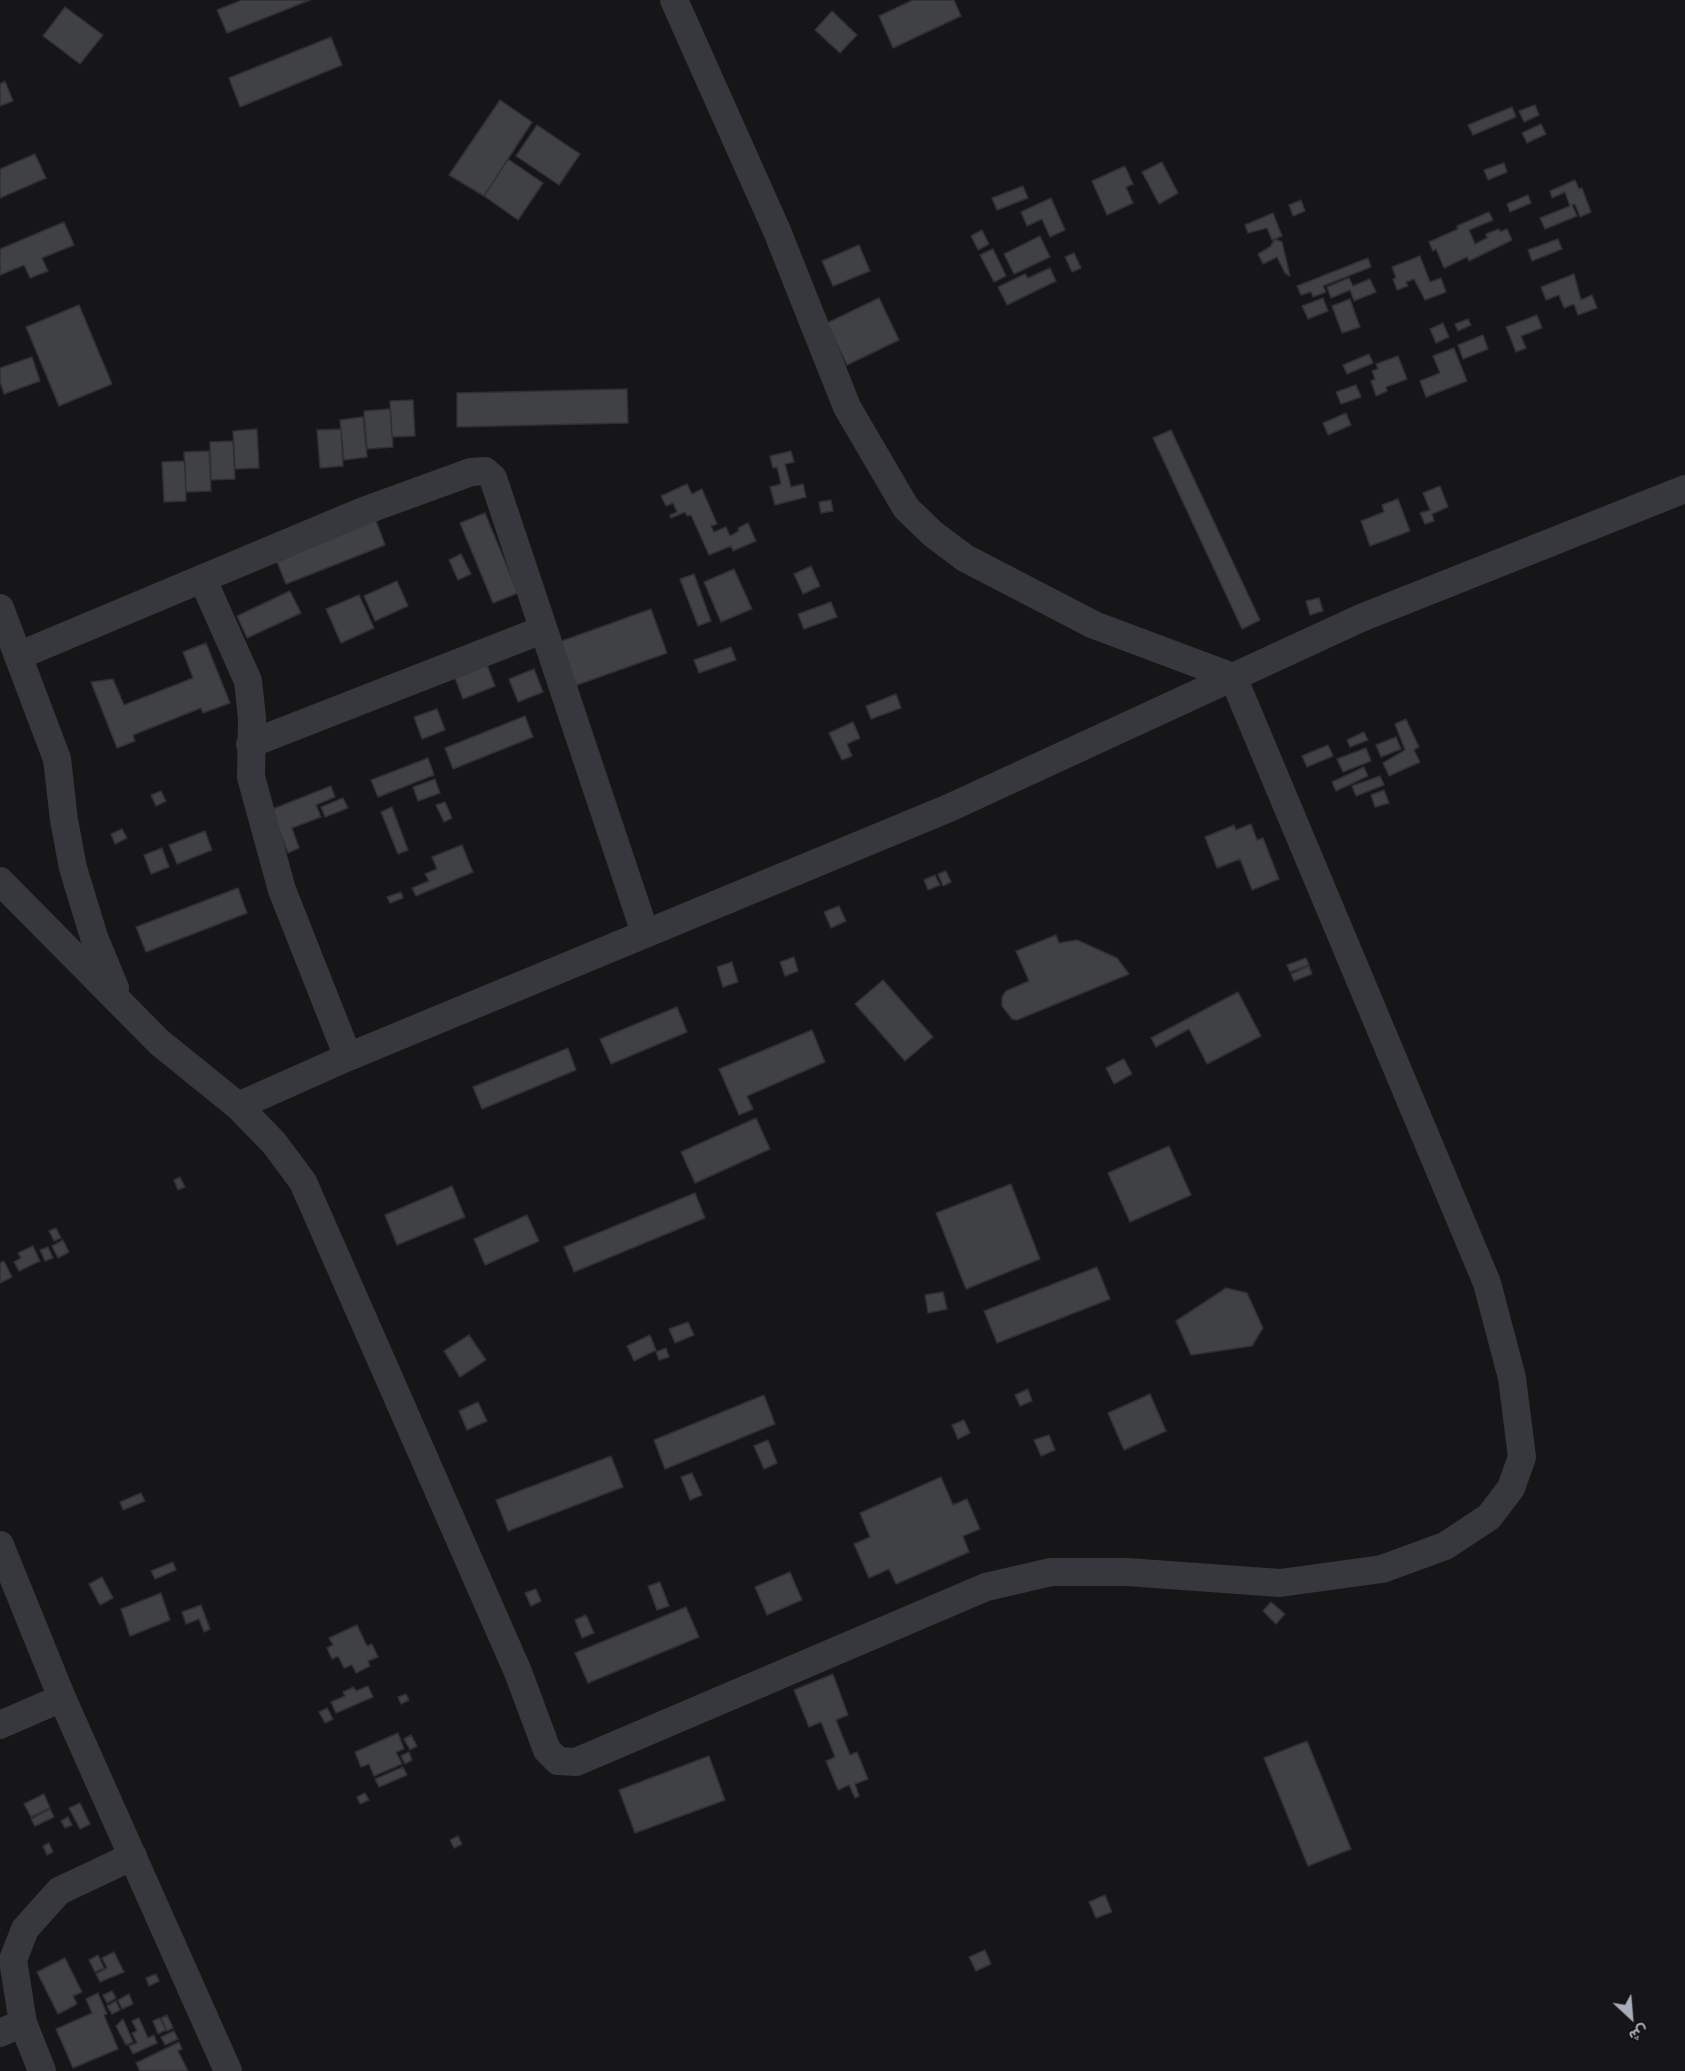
<!DOCTYPE html>
<meta charset="utf-8">
<style>
body{margin:0}
#map{position:relative;width:1685px;height:2071px;overflow:hidden;background:#161618;font-family:"Fira Sans",Vazirmatn,sans-serif}
canvas{display:block}
.north{position:absolute;left:1601px;top:1987px;width:60px;height:60px;-webkit-text-stroke:4px #111113;paint-order:stroke;rotate:154deg;font-size:16px;font-weight:700;line-height:24px;text-align:center;color:#a8adb8}
.north::after{content:'';display:block;margin:auto;width:21px;height:27px;background:#a8adb8;clip-path:polygon(50% 0,100% 100%,50% 72%,0 100%)}
</style>
<div id="map">
<canvas width="1685" height="2071"></canvas>
<div class="north">ش</div>
</div>
<script>
const context = document.querySelector('canvas').getContext('2d');
context.lineJoin = 'round';
function fillPath(path, color) { context.fillStyle = color; context.fill(path, 'evenodd'); }
function trace(path, color, width, dash) { context.strokeStyle = color; context.lineWidth = width; context.lineCap = dash ? 'butt' : 'round'; context.setLineDash(dash || []); context.stroke(path); }
const building = new Path2D(`
 M242 0H310L227 33 217 10Z
 M913 0H954L961 16 893 48 879 16Z
 M65 7 103 35 80 64 43 36Z
 M832 11 857 35 840 53 815 30Z
 M331 37 342 65 240 107 229 78Z
 M5 81 13 101 0 106V84Z
 M500 100 532 122 484 196 449 175Z
 M1535 105 1539 115 1524 122 1519 111Z
 M1512 107 1516 117 1473 135 1468 125Z
 M1541 124 1546 134 1527 143 1522 133Z
 M537 125 580 154 559 185 516 156Z
 M35 154 46 178 0 198V169Z
 M508 159 543 183 518 220 484 196Z
 M1162 162 1178 193 1159 204 1142 172Z
 M1504 163 1507 172 1488 180 1484 170Z
 M1125 166 1133 184 1126 187 1133 203 1107 215 1092 181Z
 M1575 180 1579 189 1582 188 1591 212 1580 217 1575 204 1572 205 1577 216 1545 229 1540 218 1570 206 1565 192 1552 198 1550 191Z
 M1023 186 1028 198 997 210 992 198Z
 M1528 195 1531 203 1510 212 1507 204Z
 M1051 198 1065 230 1050 237 1042 219 1027 226 1021 212Z
 M1301 200 1305 211 1293 216 1289 205Z
 M1489 212 1493 220 1469 230 1475 244 1487 238 1486 234 1499 229 1500 232 1507 229 1512 240 1469 261 1467 257 1444 268 1436 249 1433 251 1429 242 1458 229 1457 226Z
 M1273 213 1282 236 1272 240 1267 228 1248 233 1245 225Z
 M64 222 74 245 42 258 48 271 30 278 24 265 0 275V249Z
 M982 230 989 244 978 250 971 236Z
 M1040 236 1050 257 1014 274 1004 254Z
 M1275 239 1282 242 1290 276 1285 273 1277 257 1263 264 1258 254 1270 247Z
 M1558 239 1562 249 1532 261 1528 250Z
 M859 245 870 271 833 286 822 261Z
 M993 249 1006 276 994 282 980 255Z
 M1074 253 1081 268 1072 272 1065 257Z
 M1420 256 1430 282 1441 278 1446 292 1425 300 1414 279 1406 282 1408 286 1397 290 1393 279 1396 278 1392 267Z
 M1368 258 1371 267 1323 286 1326 292 1313 297 1311 292 1301 295 1297 286Z
 M1050 268 1056 281 1007 305 998 287 1025 274 1028 278Z
 M1574 274 1581 300 1592 295 1597 308 1578 315 1574 304 1564 308 1559 295 1546 300 1541 287Z
 M1349 278 1353 286 1370 279 1376 292 1354 301 1350 290 1331 298 1327 287Z
 M879 298 899 340 847 365 827 323Z
 M1323 298 1328 311 1308 319 1302 306Z
 M1350 299 1360 327 1342 333 1332 306Z
 M79 305 112 384 59 406 26 327Z
 M1537 315 1542 328 1521 336 1526 348 1516 352 1506 327Z
 M1468 319 1471 325 1458 331 1455 324Z
 M1443 323 1449 337 1436 343 1430 329Z
 M1483 335 1488 349 1463 359 1458 345Z
 M1454 348 1467 381 1426 397 1420 381 1440 373 1433 356Z
 M1369 354 1373 363 1347 374 1343 365Z
 M1398 356 1407 379 1386 387 1387 391 1376 396 1371 381 1375 379 1372 371 1378 369 1376 364Z
 M32 357 40 381 4 394 0 382V368Z
 M1356 385 1361 397 1341 404 1336 392Z
 M627 389 628 423 457 427V393Z
 M413 400 415 436 392 437 390 401Z
 M390 409 393 447 367 449 364 411Z
 M1346 413 1351 425 1328 435 1323 423Z
 M363 417 367 457 344 460 340 420Z
 M257 429 259 468 235 469 233 431Z
 M341 429 343 466 320 468 317 430Z
 M1171 430 1260 620 1242 629 1153 438Z
 M233 441 235 479 211 480 210 442Z
 M209 451 211 491 186 492 184 452Z
 M791 451 794 462 785 464 791 487 803 484 806 497 775 505 770 487 781 484 777 467 773 468 770 456Z
 M185 461 186 501 164 502 162 462Z
 M687 484 692 494 702 489 717 524 711 526 714 532 726 527 730 536 739 531 738 528 748 523 756 541 733 551 731 546 709 555 691 515 687 516 685 512 671 518 670 515 677 512 673 503 666 506 661 496Z
 M1440 486 1448 507 1432 514 1434 521 1425 524 1420 513 1430 510 1423 493Z
 M1398 499 1410 531 1370 546 1361 521 1384 512 1382 505Z
 M831 500 833 511 821 513 819 502Z
 M485 513 518 593 493 603 460 523Z
 M375 518 385 545 286 584 277 562Z
 M461 554 471 574 458 580 449 560Z
 M811 566 820 586 803 594 794 574Z
 M734 569 752 609 721 622 704 582Z
 M694 574 711 621 698 626 680 579Z
 M397 581 408 606 375 621 364 596Z
 M290 591 301 613 247 638 237 616Z
 M359 595 374 628 341 643 326 609Z
 M1319 598 1323 611 1310 615 1306 601Z
 M831 602 837 617 804 629 798 614Z
 M651 609 667 653 574 686 559 642Z
 M206 643 230 703 203 713 201 708 133 735 135 741 117 748 91 682 113 679 124 705 193 678 183 652Z
 M731 647 736 660 699 673 694 660Z
 M487 665 495 686 463 699 455 678Z
 M534 669 543 692 518 702 509 679Z
 M896 694 901 708 871 719 866 706Z
 M437 709 445 730 422 739 414 717Z
 M525 716 533 737 453 769 445 748Z
 M1406 719 1419 747 1414 750 1420 762 1389 776 1383 763 1405 750 1395 724Z
 M853 722 860 738 847 744 852 756 842 760 829 733Z
 M1364 732 1368 740 1350 747 1347 740Z
 M1396 737 1401 749 1381 757 1376 745Z
 M1328 745 1333 756 1307 767 1302 756Z
 M1366 748 1371 761 1343 772 1337 759Z
 M428 758 434 775 378 797 371 780Z
 M1364 767 1368 776 1336 791 1332 782Z
 M1380 776 1384 785 1356 796 1352 786Z
 M435 779 440 793 418 801 413 787Z
 M331 786 335 797 316 805 321 817 292 828 299 848 288 853 277 824 265 812Z
 M1384 790 1389 803 1375 807 1371 795Z
 M161 791 166 801 156 806 151 795Z
 M343 798 348 808 325 817 321 807Z
 M445 802 452 818 444 822 436 805Z
 M392 807 408 850 398 854 381 812Z
 M1251 824 1257 840 1263 838 1279 879 1252 890 1240 859 1217 868 1205 837 1234 825 1236 830Z
 M122 829 127 838 115 844 111 834Z
 M205 831 212 850 177 864 169 845Z
 M462 845 473 872 416 896 412 888 429 881 425 874 437 869 432 857Z
 M162 848 169 867 151 874 144 855Z
 M946 871 951 882 943 886 938 874Z
 M935 875 940 885 928 890 924 880Z
 M238 888 247 913 146 952 136 927Z
 M401 892 403 898 390 903 387 897Z
 M839 906 846 921 831 928 824 912Z
 M1056 935 1059 943 1077 940 1117 958 1129 974 1017 1020 1012 1019 1002 1006V997L1006 991 1029 981 1016 951Z
 M794 957 798 971 785 976 780 962Z
 M1306 958 1309 965 1290 972 1287 965Z
 M732 962 738 982 723 987 717 967Z
 M1309 966 1312 974 1294 981 1291 974Z
 M883 980 933 1037 905 1061 855 1004Z
 M1238 992 1261 1036 1207 1064 1189 1029 1156 1047 1151 1038Z
 M677 1007 687 1032 611 1064 600 1039Z
 M812 1030 825 1062 747 1096 753 1109 739 1115 719 1069Z
 M568 1048 576 1070 482 1109 473 1087Z
 M1124 1059 1132 1074 1114 1084 1106 1068Z
 M756 1118 770 1149 695 1183 681 1152Z
 M1169 1146 1191 1195 1130 1222 1108 1173Z
 M180 1177 185 1187 178 1190 174 1180Z
 M1011 1184 1040 1259 966 1289 936 1213Z
 M452 1186 465 1217 397 1245 385 1215Z
 M695 1193 705 1218 574 1272 564 1247Z
 M527 1215 539 1241 485 1265 474 1239Z
 M56 1228 61 1238 54 1241 49 1231Z
 M63 1240 69 1252 58 1258 52 1246Z
 M33 1246 40 1261 19 1271 14 1262 21 1258 18 1253Z
 M48 1247 53 1258 45 1261 40 1250Z
 M4 1261 12 1277 0 1283V1263Z
 M1097 1267 1110 1299 997 1343 984 1311Z
 M1226 1288 1247 1293 1263 1328 1252 1346 1191 1355 1176 1321Z
 M943 1292 947 1309 928 1313 925 1295Z
 M688 1322 694 1335 675 1343 669 1329Z
 M469 1335 486 1360 460 1377 444 1351Z
 M650 1335 656 1350 634 1361 627 1346Z
 M666 1348 669 1357 659 1360 656 1352Z
 M1028 1389 1032 1401 1020 1406 1015 1395Z
 M1150 1394 1166 1431 1124 1450 1108 1413Z
 M764 1395 775 1424 665 1469 654 1440Z
 M478 1402 487 1421 467 1430 459 1411Z
 M964 1420 970 1433 958 1439 952 1425Z
 M1049 1435 1055 1450 1041 1456 1034 1440Z
 M768 1440 777 1463 764 1469 754 1446Z
 M611 1456 623 1487 508 1531 496 1500Z
 M692 1473 702 1495 690 1500 681 1477Z
 M941 1477 953 1505 967 1499 980 1529 963 1536 969 1552 896 1584 889 1569 869 1578 854 1544 870 1537 860 1513Z
 M141 1493 145 1501 123 1510 120 1502Z
 M173 1562 176 1570 155 1579 151 1571Z
 M790 1572 802 1600 767 1615 755 1587Z
 M102 1577 113 1598 100 1605 89 1584Z
 M660 1582 669 1606 657 1610 648 1586Z
 M536 1589 541 1601 531 1606 525 1593Z
 M161 1593 170 1620 130 1636 121 1609Z
 M1271 1602 1285 1614 1276 1624 1263 1611Z
 M201 1605 210 1629 204 1632 199 1619 186 1624 182 1612Z
 M686 1607 699 1637 588 1683 575 1653Z
 M586 1615 594 1633 582 1638 575 1620Z
 M357 1625 367 1646 372 1644 378 1657 368 1661 370 1666 356 1673 352 1665 344 1668 338 1656 332 1659 327 1648 333 1645 329 1638Z
 M833 1674 848 1715 836 1720 850 1755 857 1752 868 1779 855 1784 859 1796 855 1798 849 1785 838 1790 826 1761 835 1757 821 1722 809 1727 794 1690Z
 M368 1686 373 1697 336 1713 331 1702 345 1696 343 1692 354 1687 356 1691Z
 M406 1694 409 1700 401 1704 398 1697Z
 M327 1708 333 1719 325 1723 319 1712Z
 M398 1733 404 1749 396 1752 402 1764 374 1776 369 1764 361 1767 355 1752Z
 M411 1735 417 1746 410 1750 404 1739Z
 M1307 1741 1351 1849 1308 1866 1264 1758Z
 M409 1752 412 1760 405 1764 401 1756Z
 M709 1756 725 1800 635 1833 619 1790Z
 M403 1767 407 1775 379 1787 375 1779Z
 M365 1793 369 1800 360 1804 357 1797Z
 M44 1794 50 1808 31 1817 24 1804Z
 M80 1803 90 1824 80 1829 69 1808Z
 M50 1809 54 1817 35 1826 31 1819Z
 M68 1817 72 1825 65 1828 61 1821Z
 M458 1836 462 1844 454 1848 450 1840Z
 M49 1843 53 1852 47 1855 43 1846Z
 M1105 1895 1112 1912 1096 1918 1089 1902Z
 M985 1950 991 1964 976 1971 969 1957Z
 M114 1952 124 1972 100 1982 96 1974 107 1968 102 1958Z
 M98 1955 104 1968 95 1972 89 1960Z
 M65 1958 82 1992 73 1996 77 2004 58 2014 37 1972Z
 M156 1974 159 1981 149 1986 146 1978Z
 M112 1991 116 1998 107 2003 103 1995Z
 M98 1993 107 2014 104 2015 118 2049 73 2068 56 2029 92 2013 86 1999Z
 M129 1994 133 2004 122 2009 118 2000Z
 M116 2001 120 2010 112 2014 107 2006Z
 M167 2015 173 2028 167 2031 161 2018Z
 M139 2018 148 2038 154 2035 157 2043 133 2054 129 2046 137 2043 132 2033 137 2031 132 2021Z
 M160 2018 166 2030 158 2034 153 2021Z
 M123 2019 133 2042 126 2045 116 2026Z
 M174 2031 178 2039 165 2045 161 2037Z
 M179 2042 182 2049 178 2051 188 2071H140L136 2063Z`);
const minor = new Path2D(`
 M203 580 248 681 252 718 251 777 282 890 348 1057
 M0 608 57 759 64 820 73 868 94 937 115 988
 M18 656 361 512 471 472 485 471 493 478 645 933
 M250 744 542 630
 M0 881 159 1042 238 1106 274 1143 303 1182 518 1672 547 1750 558 1761 576 1762 986 1587 1051 1572H1127L1280 1583 1382 1569 1445 1546 1489 1517 1511 1488 1522 1457 1512 1378 1487 1283 1233 677 1094 625 965 558 933 534 906 508 847 407 777 231 674 0
 M238 1106 348 1057 949 808 1361 618 1685 489
 M0 1545 62 1698 228 2071
 M0 1725 62 1698
 M0 2033 23 2023
 M42 2071 23 2023 13 1960 25 1929 59 1891 133 1856`);
fillPath(building, '#404145');
trace(building, '#303034', 1.5);
trace(minor, '#37383d', 28);
</script>
